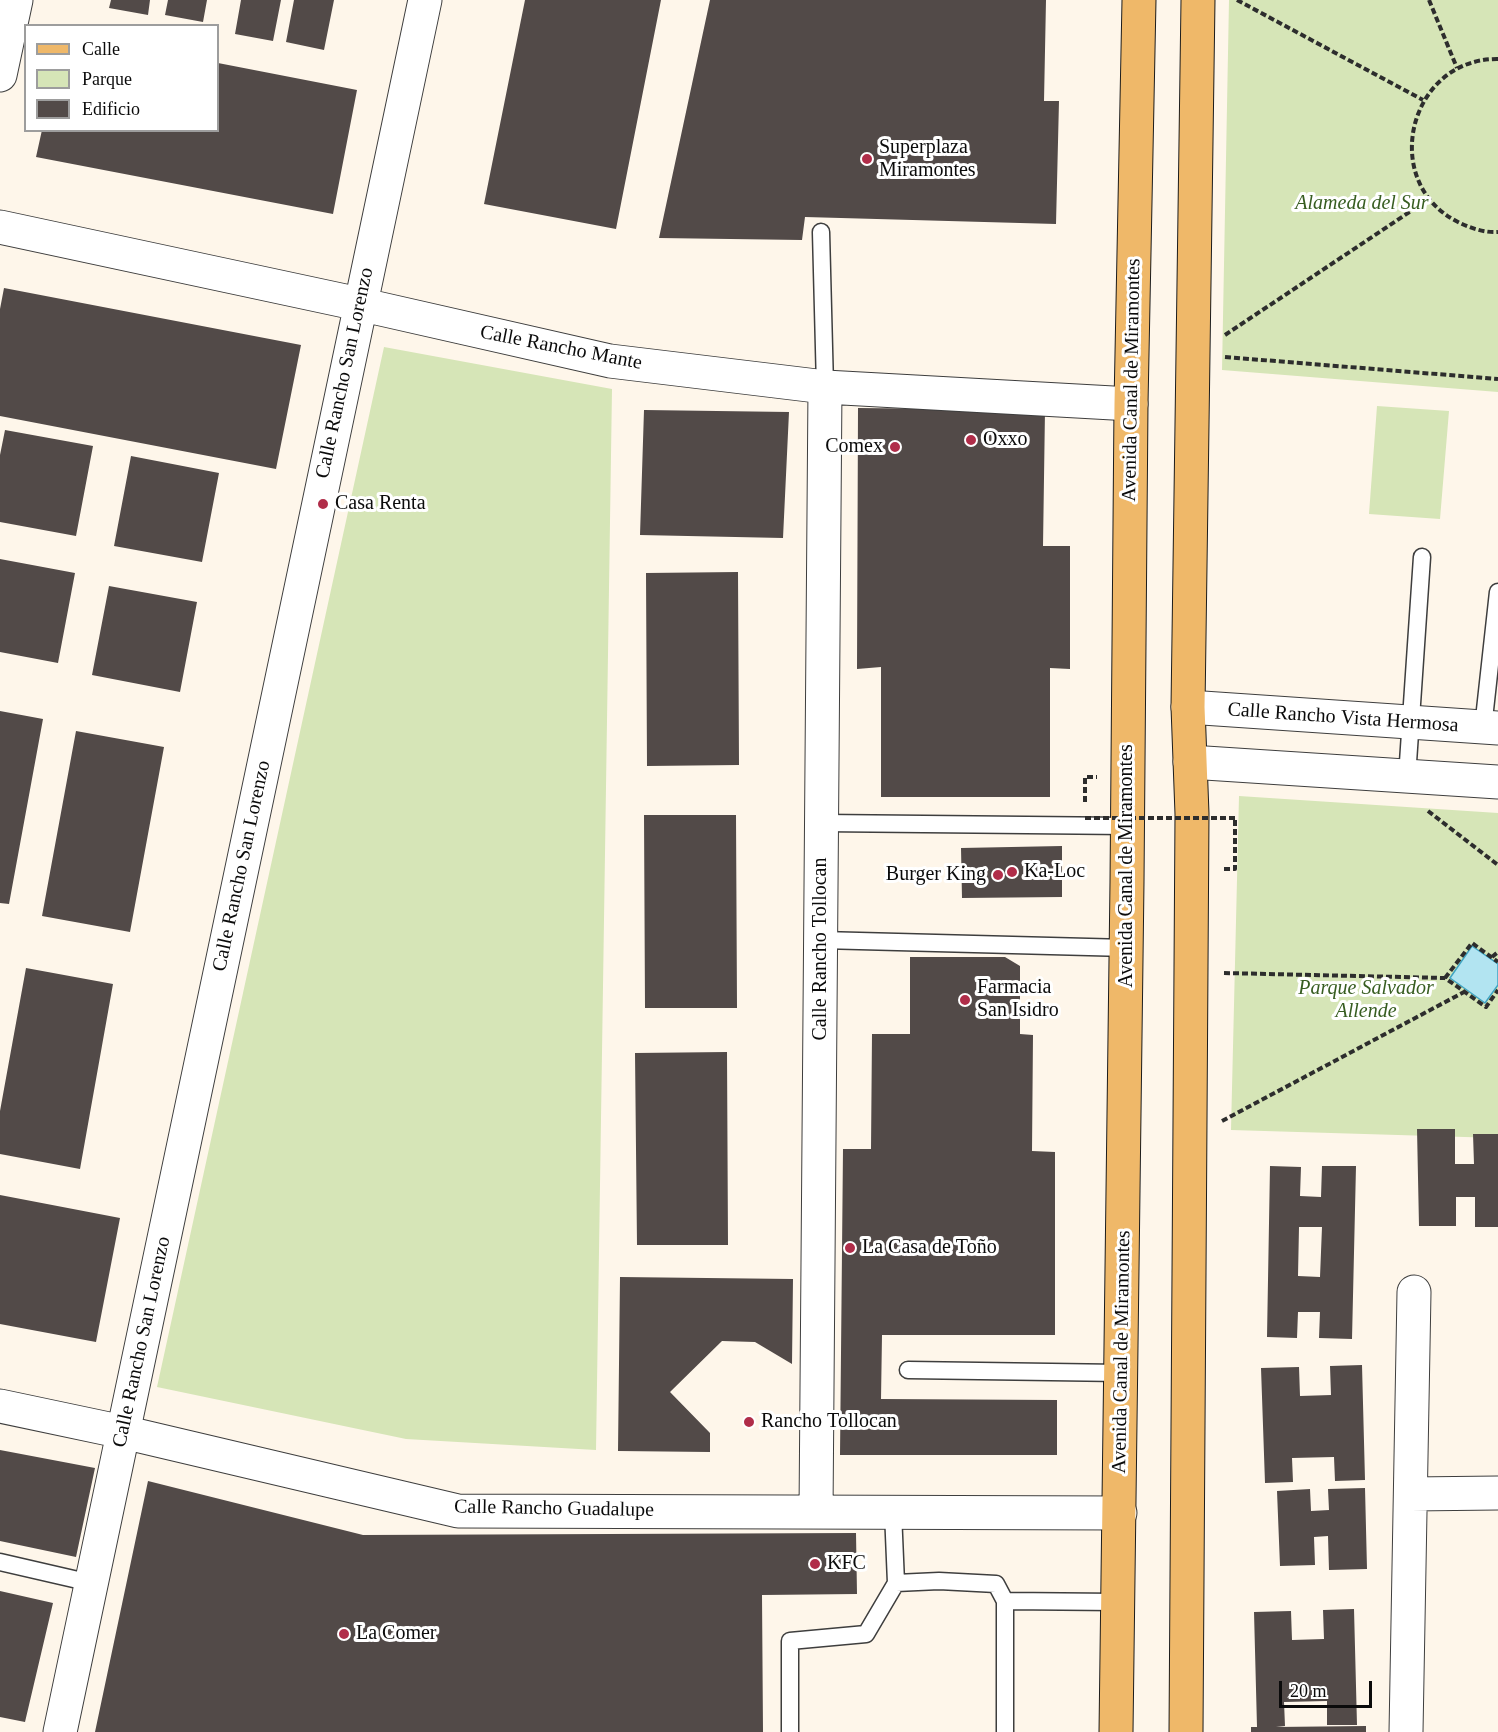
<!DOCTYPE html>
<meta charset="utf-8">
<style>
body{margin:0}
#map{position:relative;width:1498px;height:1732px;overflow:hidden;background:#fef6ea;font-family:Georgia,serif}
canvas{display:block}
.legend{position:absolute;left:24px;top:24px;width:195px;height:108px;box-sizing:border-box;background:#fff;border:2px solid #9d9d9d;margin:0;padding:8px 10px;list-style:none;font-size:18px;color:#0b0b0b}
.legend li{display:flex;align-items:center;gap:12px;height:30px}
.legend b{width:30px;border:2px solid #9d9d9d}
.scale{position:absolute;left:1279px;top:1681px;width:93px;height:27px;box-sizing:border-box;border:3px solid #0b0b0b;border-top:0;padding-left:8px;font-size:18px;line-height:21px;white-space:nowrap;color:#0b0b0b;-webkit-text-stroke:4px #fff;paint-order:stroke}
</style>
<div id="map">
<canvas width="1498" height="1732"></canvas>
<ul class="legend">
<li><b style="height:8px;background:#efb869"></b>Calle</li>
<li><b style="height:16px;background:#d6e5b7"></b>Parque</li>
<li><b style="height:16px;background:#524a48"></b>Edificio</li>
</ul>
<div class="scale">20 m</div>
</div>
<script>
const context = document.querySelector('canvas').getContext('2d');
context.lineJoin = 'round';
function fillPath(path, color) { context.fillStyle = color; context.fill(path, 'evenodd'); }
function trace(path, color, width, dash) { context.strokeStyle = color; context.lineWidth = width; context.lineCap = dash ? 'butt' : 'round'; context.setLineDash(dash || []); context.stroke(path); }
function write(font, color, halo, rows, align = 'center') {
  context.font = font + ' Georgia,serif'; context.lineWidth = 6; context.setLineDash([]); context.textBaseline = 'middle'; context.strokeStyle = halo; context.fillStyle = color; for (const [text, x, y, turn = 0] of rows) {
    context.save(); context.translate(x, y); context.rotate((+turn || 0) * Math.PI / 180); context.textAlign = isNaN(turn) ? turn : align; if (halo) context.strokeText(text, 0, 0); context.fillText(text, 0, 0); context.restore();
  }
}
const green = new Path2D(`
 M1229 0H1498V392L1222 370Z
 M384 347 612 389 596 1450 406 1439 157 1387Z
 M1377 406 1449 411 1440 519 1369 514Z
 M1239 796 1498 813V1138L1231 1130Z`);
const water = new Path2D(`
 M1472 946 1498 964V985L1485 1003 1450 978Z`);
const building = new Path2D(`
 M111 0H150L148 15 109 8Z
 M168 0H207L203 22 165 15Z
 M241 0H281L273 41 235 34Z
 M294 0H334L324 50 286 42Z
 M525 0H661L616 229 484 204Z
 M710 0H1046L1044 101H1059L1056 224 805 217 802 240 659 238Z
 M218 63 357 90 333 214 36 157 42 130H218Z
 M4 288 301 345 276 469 0 416V309Z
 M858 408 1045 410 1043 546H1070V669L1050 668V797H881V667L857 669Z
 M644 410 789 412 783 538 640 535Z
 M5 430 93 446 76 536 0 522V455Z
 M131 456 219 473 202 562 114 546Z
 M0 559 75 573 58 663 0 652Z
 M738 572 739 765 647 766 646 573Z
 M109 586 197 602 180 692 92 675Z
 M0 711 43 719 9 904 0 903Z
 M76 731 164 747 130 932 42 916Z
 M644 815H736L737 1008H645Z
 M1062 846V897L962 898 961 848Z
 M910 957H1005L1020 966V1034L1033 1035 1032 1151 1055 1152V1335H882L881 1399 1057 1400V1455H840L843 1149H871L872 1034H910Z
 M26 968 113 984 80 1169 0 1154V1111Z
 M727 1052 728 1245H637L635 1053Z
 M1417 1129H1455V1164H1474L1473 1134H1498V1227H1475V1197H1456V1226H1419Z
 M1270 1166 1301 1167 1300 1196 1321 1197 1322 1166H1356L1352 1339 1319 1338 1320 1312H1298L1297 1338 1267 1337ZM1299 1227H1322L1320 1277 1298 1276Z
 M0 1195 120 1218 96 1342 0 1324Z
 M620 1277 793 1279 792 1364 755 1342 722 1341 670 1392 710 1433V1452L618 1451Z
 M1362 1365 1365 1480 1335 1481 1334 1457 1292 1458 1293 1482 1265 1483 1261 1368 1299 1367 1300 1396 1331 1395 1330 1366Z
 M0 1450 95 1468 76 1557 0 1541Z
 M148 1481 363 1535 856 1533 857 1594 762 1595 763 1732H95Z
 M1365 1488 1367 1569 1329 1570 1328 1536 1314 1537 1315 1565 1280 1566 1277 1491 1310 1489 1311 1511 1329 1510 1328 1489Z
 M0 1591 53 1603 25 1722 0 1717Z
 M1354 1609 1357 1725H1327V1701L1284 1702 1285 1726 1276 1727 1366 1726V1732H1251V1727H1257L1254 1612 1291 1611 1292 1640 1324 1639 1323 1610Z`);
const path = new Path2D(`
 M1237 0 1423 100
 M1429 0 1457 68
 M1498 59C1409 58 1378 182 1458 222 1470 228 1485 233 1498 232
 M1225 335 1429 199
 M1225 357 1498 379
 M1085 802V777H1097
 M1428 811 1498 865
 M1224 869H1235V818
 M1492 957 1498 952
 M1224 973 1445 978 1486 1007 1498 990
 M1445 978 1472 943 1498 962
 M1222 1121 1464 992`);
const service = new Path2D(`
 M821 232 825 387
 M1483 728 1498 592
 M1407 777 1422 557
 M822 823 1128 826
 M821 940 1127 948
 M908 1370 1122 1373
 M0 1562 91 1583
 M896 1583 939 1581 996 1584 1005 1601V1732
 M1005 1601 1118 1602
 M790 1732V1641L866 1634 896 1583 893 1512`);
const minor = new Path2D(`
 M0 75 16 0
 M0 227 359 304 610 361 825 387 1131 404
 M0 1406 123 1432 458 1511 1120 1513
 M1411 1494 1498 1493
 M816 1511 825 387
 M60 1732 425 0
 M1406 1732 1414 1292`);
const tertiary = new Path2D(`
 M1188 707 1498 728
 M1190 762 1498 782`);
const primary = new Path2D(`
 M1116 1732 1127 882 1131 404 1139 0
 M1186 1732 1192 814 1188 707 1198 0`);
const pathBridge = new Path2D(`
 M1085 818H1235`);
const markers = [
 [867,159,6,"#b02d49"],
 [971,440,6,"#b02d49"],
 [895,447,6,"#b02d49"],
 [323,504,6,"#b02d49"],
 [1012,872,6,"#b02d49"],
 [998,875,6,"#b02d49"],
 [965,1000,6,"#b02d49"],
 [850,1248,6,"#b02d49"],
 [749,1422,6,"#b02d49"],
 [815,1564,6,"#b02d49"],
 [344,1634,6,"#b02d49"]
];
const poiNames = [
 ["Superplaza",879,148],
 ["Miramontes",879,171],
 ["Oxxo",983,440],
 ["Comex",883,447,"right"],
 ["Casa Renta",335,504],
 ["Ka-Loc",1024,872],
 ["Burger King",986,875,"right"],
 ["Farmacia",977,988],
 ["San Isidro",977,1011],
 ["La Casa de Toño",862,1248],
 ["Rancho Tollocan",761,1422],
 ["KFC",827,1564],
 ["La Comer",356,1634]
];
const parkNames = [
 ["Alameda del Sur",1362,204],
 ["Parque Salvador",1366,989],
 ["Allende",1366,1012]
];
const streetNames = [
 ["Calle Rancho Mante",561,348,11],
 ["Calle Rancho San Lorenzo",345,373,-78],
 ["Avenida Canal de Miramontes",1132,380,-89],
 ["Calle Rancho Vista Hermosa",1343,718,4],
 ["Calle Rancho San Lorenzo",242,866,-78],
 ["Avenida Canal de Miramontes",1127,866,-90],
 ["Calle Rancho Tollocan",821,949,-90],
 ["Calle Rancho San Lorenzo",142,1342,-78],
 ["Avenida Canal de Miramontes",1122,1352,-89],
 ["Calle Rancho Guadalupe",554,1509,1]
];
fillPath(green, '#d6e5b7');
fillPath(water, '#b2e4f1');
trace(water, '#3fa4c3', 1.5);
fillPath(building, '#524a48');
trace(service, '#3e3e3e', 19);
trace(minor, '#3e3e3e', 35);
trace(tertiary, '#3e3e3e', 35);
trace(primary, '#1c1c1c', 35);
trace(path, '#2d2d2d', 4, [6, 3]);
trace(service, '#fff', 16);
trace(minor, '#fff', 33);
trace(tertiary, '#fff', 33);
trace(primary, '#efb869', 33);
trace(pathBridge, '#2d2d2d', 4, [6, 3]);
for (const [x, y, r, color] of markers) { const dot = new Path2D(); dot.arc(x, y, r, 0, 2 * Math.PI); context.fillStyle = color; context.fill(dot); trace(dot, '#fff', 2); }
write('20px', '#0b0b0b', '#fff', poiNames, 'left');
write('italic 20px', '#375d21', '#fff', parkNames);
write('20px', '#0b0b0b', '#fff', streetNames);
</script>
